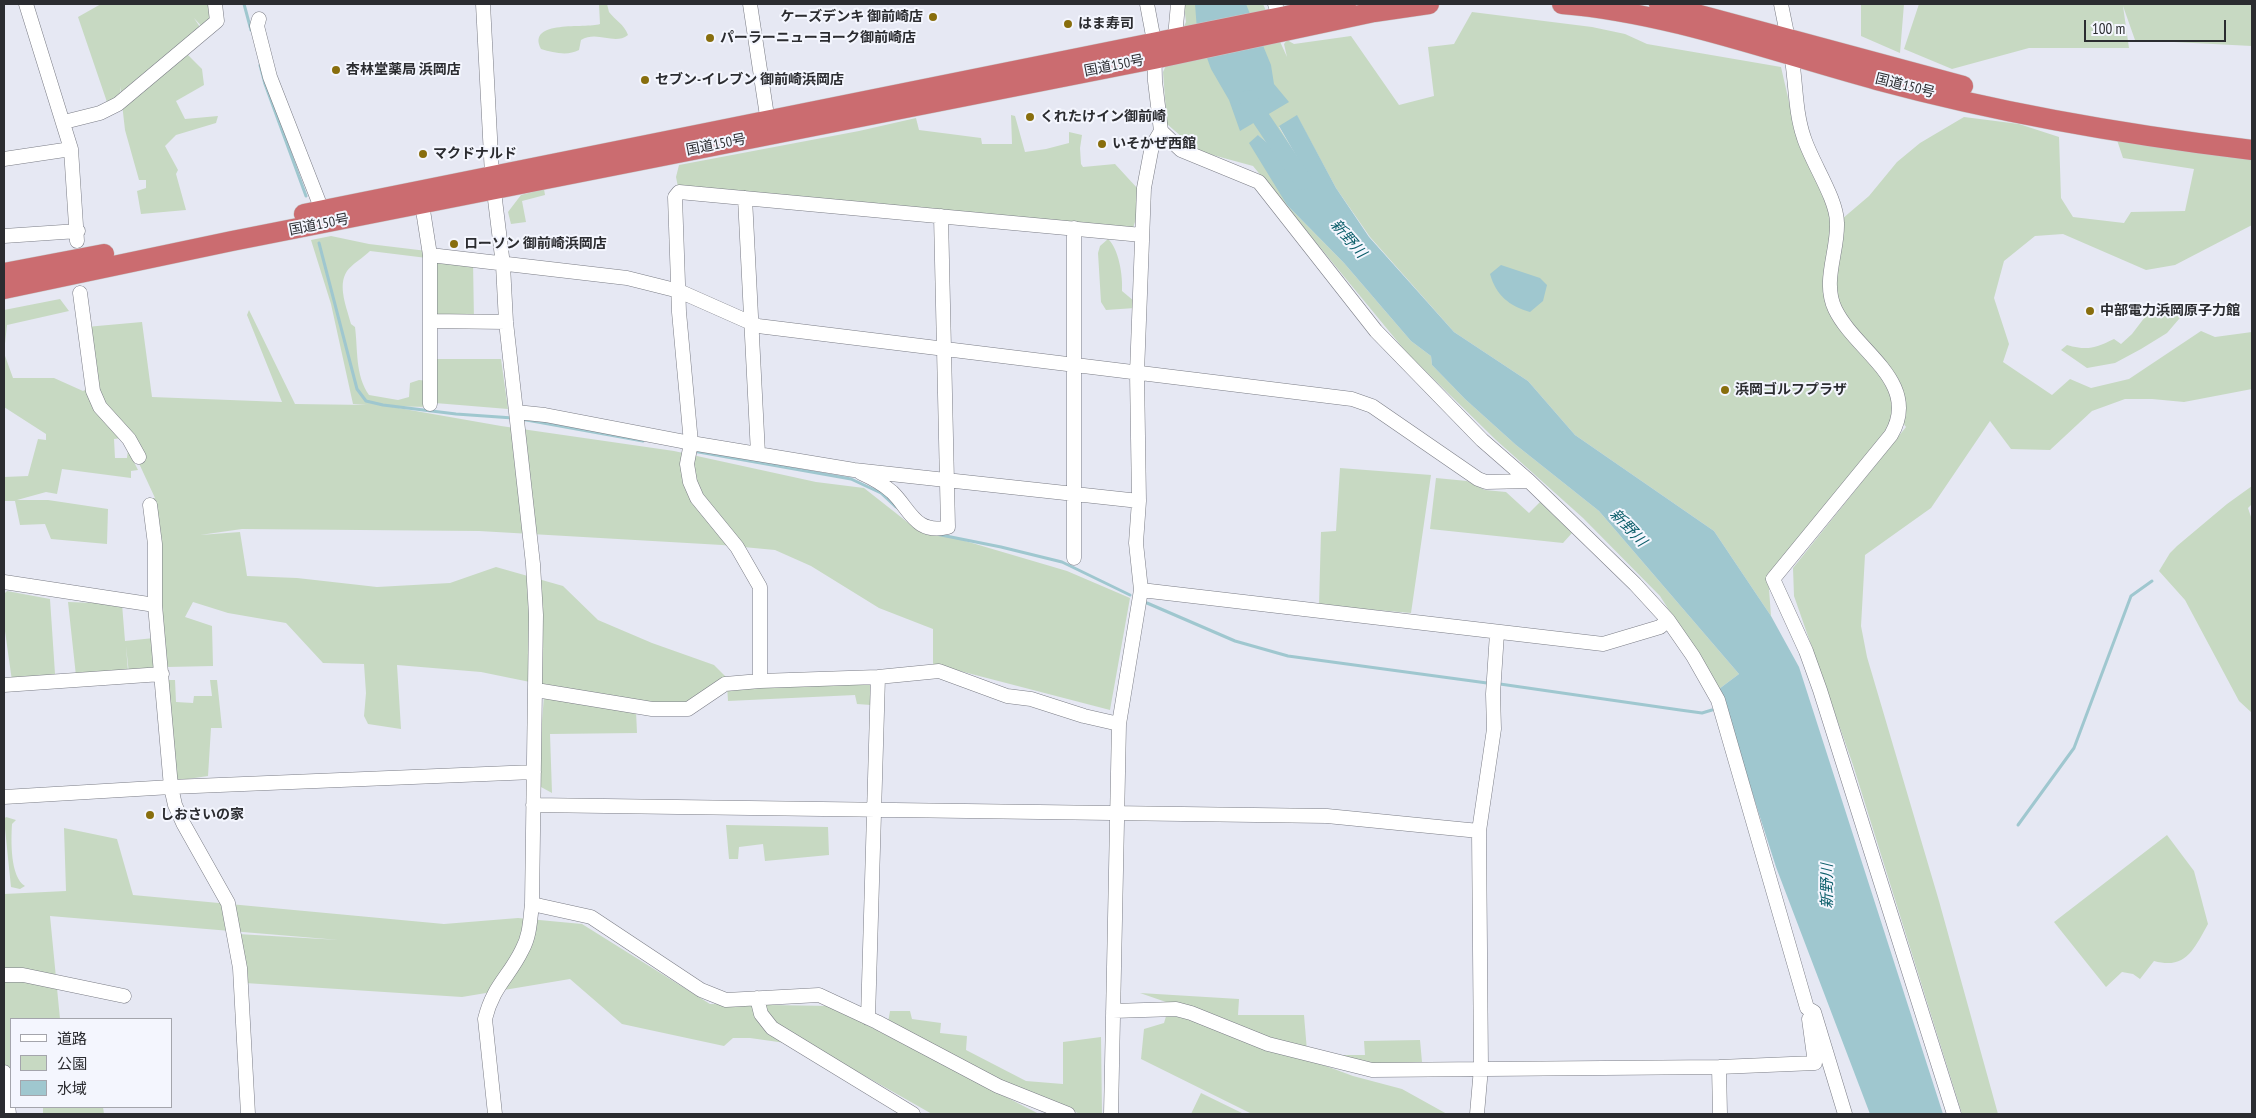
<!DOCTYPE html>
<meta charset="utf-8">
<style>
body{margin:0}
#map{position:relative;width:2256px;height:1118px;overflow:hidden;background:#e6e8f3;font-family:"PT Sans Narrow","Noto Sans JP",sans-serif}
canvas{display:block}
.frame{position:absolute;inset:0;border:5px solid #2b2c30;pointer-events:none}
.legend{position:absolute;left:10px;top:1018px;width:162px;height:90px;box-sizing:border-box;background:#f4f6fe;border:1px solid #a4a5ac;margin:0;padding:6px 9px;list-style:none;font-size:15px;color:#2b2c30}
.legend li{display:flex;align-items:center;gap:10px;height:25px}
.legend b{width:25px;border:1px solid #a4a5ac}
.scale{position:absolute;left:2084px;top:20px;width:142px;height:22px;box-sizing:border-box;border:2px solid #2b2c30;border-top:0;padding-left:6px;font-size:15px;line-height:18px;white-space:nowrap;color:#2b2c30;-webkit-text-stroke:4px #f4f6fe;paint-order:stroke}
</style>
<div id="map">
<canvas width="2256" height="1118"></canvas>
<div class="frame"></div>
<ul class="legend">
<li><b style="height:6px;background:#fff"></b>道路</li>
<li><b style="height:14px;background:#c7d9c2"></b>公園</li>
<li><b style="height:14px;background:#9fc7cf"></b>水域</li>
</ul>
<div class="scale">100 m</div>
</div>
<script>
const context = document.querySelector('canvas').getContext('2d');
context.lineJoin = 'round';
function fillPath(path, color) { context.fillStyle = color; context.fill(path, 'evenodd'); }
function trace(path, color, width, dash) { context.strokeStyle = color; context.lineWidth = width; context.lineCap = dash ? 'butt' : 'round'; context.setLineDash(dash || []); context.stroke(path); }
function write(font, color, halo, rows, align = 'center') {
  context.font = font + ' "PT Sans Narrow","Noto Sans JP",sans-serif'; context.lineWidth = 4; context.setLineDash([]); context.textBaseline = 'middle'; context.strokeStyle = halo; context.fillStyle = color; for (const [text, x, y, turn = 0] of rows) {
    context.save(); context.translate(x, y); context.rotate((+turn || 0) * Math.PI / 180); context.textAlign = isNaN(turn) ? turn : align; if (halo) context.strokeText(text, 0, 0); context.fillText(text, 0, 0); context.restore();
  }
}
const green = new Path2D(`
 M101 4H212L216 19 204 29 194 18 202 30 183 50 202 69 204 85 176 101 185 119 218 116 216 123 176 135 165 146 178 170 176 174 186 210 141 214 137 191 146 188V180H139L125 130 120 86V97L108 105 78 17Z
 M599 4H607L609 12C615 20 624 24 628 35 614 46 598 30 581 40L579 50C568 56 554 53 541 49 526 19 586 29 600 24Z
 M1184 4H1263L1287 57 1284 44 1287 40 1294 44 1351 36 1399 105 1434 96 1428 47 1454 44 1472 12 1592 27 1625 34 1647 44 1781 67 1797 137 1833 219H1842L1869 196 1897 162 1920 143 1964 117 2019 124 2059 137 2061 198 2073 217 2124 223 2131 212 2185 211 2194 169 2123 158 2117 140 2252 159V225L2175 265 2146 270 2063 234 2035 236 2004 261 1994 298 2009 344 2003 362 2052 395 2070 379 2091 388 2129 379 2201 331 2215 337 2252 332V389L2184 402 2152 399H2125L2092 411 2050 450 2011 449 1990 421 1931 508 1865 555 1861 626 1867 657 1939 901 1998 1114H1962L1853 765 1794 596 1793 568 1906 427 1896 413 1893 425 1768 575 1771 616 1714 531 1575 435 1528 381 1454 332 1370 237 1336 188 1297 116 1279 127 1310 179 1258 135 1287 205 1344 263 1411 341 1431 356 1432 365 1465 399 1516 445 1599 511 1739 674 1719 689 1660 596 1583 518 1496 440 1407 353 1253 166 1198 151 1167 124 1163 72 1186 22Z
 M1861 4H1904L1900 53 1861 36Z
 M1919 4H2252V46L2135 40 2123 6 2129 48H2029L1952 69 1904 49Z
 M1011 115 1015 116 1025 152 1046 149 1069 143V132L1082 135 1080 148 1081 164 1083 167 1115 164 1138 189 1139 210 1133 228 679 192 676 177 679 165 859 131 916 118 919 130 981 138 982 144H1012Z
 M544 189 545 195 522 201 526 222 511 224 508 212 521 195Z
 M331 236 369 244 427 251V258L370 251C364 257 351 265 347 271 337 286 347 308 351 324L355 327C358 350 355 375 369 395L398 400 409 397 410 383 419 380 428 381 427 407 387 406 501 426 674 451 816 482 864 488 911 525 1067 571 1130 598 1110 710 933 664V629L879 608 811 566 775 550 722 545 479 531 242 529 200 535 240 532 247 576 297 578 377 587 450 583 496 567 563 586 598 620 652 643 714 665 730 681 679 709 623 701 481 672 397 665 401 729 368 724 364 716 366 693 364 664 323 663 286 623 228 613 193 602 185 617 212 626 213 666 167 667 159 609 157 540 152 498H155L118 418 100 400 86 327 142 322 152 397 282 402 247 315 249 310 295 404 367 405 353 404 331 304 311 240Z
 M1108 239C1119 249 1123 276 1122 291L1134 301 1135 308 1106 310 1101 302 1098 253 1100 246Z
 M430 261H473L474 321 430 318Z
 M60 299 69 311 7 325 4 353 13 378H54L83 391 85 390 121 438 114 439 115 458H127L128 450 138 470 131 471V478L62 469 57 494 46 492 17 500H48L108 509 107 544 51 539 45 524 20 525 15 501H4V477L28 476 38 439 46 440V434L4 407V310Z
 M2179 307 2185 312 2167 333 2141 349 2115 363 2087 368 2061 350 2067 345C2088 351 2095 348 2114 339L2121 344 2132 334 2148 313Z
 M435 359H501L508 409 435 403Z
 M1340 468 1431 475 1411 613 1319 605 1321 532 1336 531Z
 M1436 478 1467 481 1485 490 1506 492 1529 513 1540 502 1572 533 1563 543 1430 529Z
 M2252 486V504L2248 508 2252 520V713L2239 701 2185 600 2159 571 2170 553 2177 546 2227 504Z
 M7 591 50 599 55 674 12 681 4 624V594Z
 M68 602 122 604 125 641 154 638 156 669 129 674 126 646 128 672 76 676Z
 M870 679 871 705 857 704 855 695 728 701 727 685Z
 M168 680H175L176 702 193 703 194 696H212L210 680H217L222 728H211L208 776 174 781Z
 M544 696 636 711 637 733 550 734 552 793 541 787 538 771Z
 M6 817 16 820 12 824C11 840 10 877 25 886L20 889 11 887 4 819Z
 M726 825 828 827 829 855 765 861 763 844 739 847 738 859H729Z
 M64 828 117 839 133 895 444 924 518 918 582 924 710 1004 830 1006 1039 1114H932L814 1047 750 1038H733L724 1046 622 1024 570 979 462 997 245 983 238 934 339 940 50 916 60 1019H11V1072L4 1071V894L66 891Z
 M2167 835 2194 871 2208 924C2194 949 2186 970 2154 961L2140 979 2133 974 2122 972 2106 987 2054 922Z
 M1140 993 1239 999 1238 1015H1304L1307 1051Z
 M890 1011H910L912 1019 941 1023 940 1033 967 1036 966 1050 1026 1081 1063 1084V1042L1101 1037 1102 1114H1080L983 1073 888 1023Z
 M1167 1013 1188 1015 1353 1076 1402 1089 1447 1114H1252L1141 1059 1144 1029 1164 1023Z
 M1420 1040 1422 1062 1378 1066 1312 1055H1365L1364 1041Z
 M1201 1093 1244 1114H1191Z
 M43 1107H103L104 1114H43Z`);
const water = new Path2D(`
 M1195 4H1246L1271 65 1274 84 1289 102 1240 131 1229 100 1211 69 1197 30Z
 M1297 115 1336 188 1369 237 1454 332 1528 381 1575 435 1714 531 1771 616 1799 667 1943 1114H1870L1776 867 1719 689 1739 674 1599 511 1516 445 1465 399 1432 365 1431 356 1411 341 1344 263 1287 205 1249 143 1258 135 1309 178 1279 126Z
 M1501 265 1540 278 1547 285 1543 301 1530 312C1509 306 1496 295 1490 274Z`);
const stream = new Path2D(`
 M244 4 251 30
 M260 65 265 84 306 196
 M319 243 357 389 366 401 383 405 456 414 513 418
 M521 419 643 441
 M693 451 851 479 881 493 896 507
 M936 534 1001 547 1062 562 1130 595
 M1147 603 1235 641 1288 656 1487 683
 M1500 684 1680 710 1702 713 1712 710
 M2018 825 2074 748 2131 596 2152 581`);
const river = new Path2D(`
 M1248 99 1303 181`);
const minor = new Path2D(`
 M26 4 71 149 77 241
 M483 4 492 175 503 265 506 322 533 564 536 615 532 904C530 920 530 936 522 950 509 977 493 986 485 1019L495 1114
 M750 4 769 129
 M1147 4 1154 41 1155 81 1161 131 1181 150 1259 182 1376 331 1482 440 1529 481 1635 584 1668 620 1693 656 1718 700 1807 1008 1814 1012 1845 1114
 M1275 4 1279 16
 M1781 4C1785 25 1790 46 1793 67 1796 91 1796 115 1804 138 1812 163 1837 199 1837 223 1838 252 1822 281 1835 309 1855 351 1922 382 1891 435L1773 579 1806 651 1820 690 1954 1114
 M259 19 257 26 270 77 322 210
 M1175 37 1178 4
 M64 122 100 113 118 104 217 21 215 4
 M4 159 71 149
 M745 198 758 454
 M422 204 430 255V404
 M1074 228V558
 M4 236 78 231
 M430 255 627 278 679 291 758 326 1352 399 1372 406 1478 479 1486 482 1529 481
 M80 293 93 391 100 407 129 439 139 457
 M430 321 506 322
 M516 412 545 415 691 443 854 470 1139 501
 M861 473C872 478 883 484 892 492 910 509 915 535 948 527L941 216
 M150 505 155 544V605L171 787 175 805 183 823 228 903 240 968 248 1114
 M4 582 155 605
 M1141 590 1603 644 1660 627 1668 620
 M760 681V587L737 547 697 498 690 482 687 464 691 443 679 312 675 197 679 192 1142 235
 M4 685 162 674
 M536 690 652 709H688L725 684 760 681 878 677 939 671 1007 696 1031 699 1084 716 1119 724
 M4 797 171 787 534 772
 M533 805 1327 816 1479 831
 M532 904 591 917 701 990 726 1000 819 995 877 1022 998 1086 1068 1114
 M4 975H23L124 996
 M757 998 761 1014 772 1028 913 1114
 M1113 1011 1176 1009 1191 1013 1268 1044 1372 1070 1719 1067 1815 1063 1809 1019
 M868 1018 878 677
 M1719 1067 1720 1114
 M4 1072 9 1114
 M1111 1114 1119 724 1141 590 1136 543 1139 501 1137 373 1144 188 1152 146 1161 131
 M1477 1114 1481 1068 1479 831 1494 729 1493 694 1497 633`);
const highway = new Path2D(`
 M1562 4C1670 13 1773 52 1877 80 1999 113 2127 135 2252 150
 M1659 4 1963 86
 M304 214 1346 4
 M4 273 104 254
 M4 289 232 241 1154 59 1374 12 1429 4`);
const markers = [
 [933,17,5,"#886e0d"],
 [1068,24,5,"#886e0d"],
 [710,38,5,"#886e0d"],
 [336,70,5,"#886e0d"],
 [645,80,5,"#886e0d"],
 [1030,117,5,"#886e0d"],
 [1102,144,5,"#886e0d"],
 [423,154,5,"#886e0d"],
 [454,244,5,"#886e0d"],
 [2090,311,5,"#886e0d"],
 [1725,390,5,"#886e0d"],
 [150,815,5,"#886e0d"]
];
const poiNames = [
 ["ケーズデンキ 御前崎店",923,17,"right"],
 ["はま寿司",1078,24],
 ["パーラーニューヨーク御前崎店",720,38],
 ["杏林堂薬局 浜岡店",346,70],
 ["セブン-イレブン 御前崎浜岡店",655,80],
 ["くれたけイン御前崎",1040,117],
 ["いそかぜ西館",1112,144],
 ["マクドナルド",433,154],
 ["ローソン 御前崎浜岡店",464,244],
 ["中部電力浜岡原子力館",2100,311],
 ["浜岡ゴルフプラザ",1735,390],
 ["しおさいの家",160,815]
];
const streetNames = [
 ["国道150号",1114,66,-11],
 ["国道150号",1905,86,14],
 ["国道150号",716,145,-11],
 ["国道150号",319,225,-11]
];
const waterNames = [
 ["新野川",1348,239,49],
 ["新野川",1628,528,46],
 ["新野川",1828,886,-90]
];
fillPath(green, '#c7d9c2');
fillPath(water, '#9fc7cf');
trace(stream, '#9fc7cf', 3);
trace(river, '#9fc7cf', 18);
trace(minor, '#7b7d86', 15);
trace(highway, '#c8c8c9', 21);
trace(minor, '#fff', 14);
trace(highway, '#cb6c70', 20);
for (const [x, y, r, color] of markers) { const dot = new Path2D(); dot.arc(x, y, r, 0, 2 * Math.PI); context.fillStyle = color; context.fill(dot); trace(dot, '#f4f6fe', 2); }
write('bold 14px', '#2b2c30', '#f4f6fe', poiNames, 'left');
write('14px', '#2b2c30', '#f4f6fe', streetNames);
write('italic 15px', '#0b5e6a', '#f4f6fe', waterNames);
</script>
